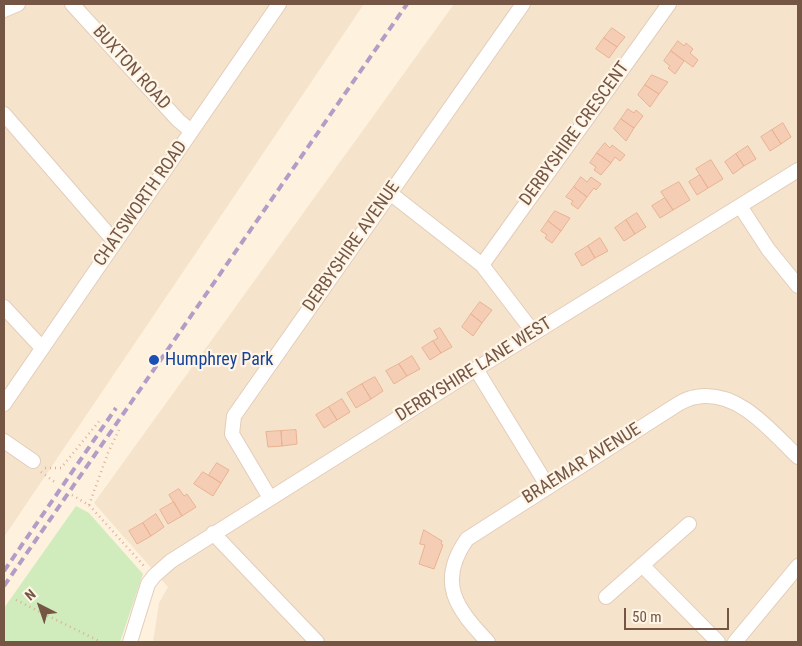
<!DOCTYPE html>
<style>
body{margin:0}
#map{position:relative;width:802px;height:646px;overflow:hidden;background:#fef1de;font-family:"Roboto Condensed",sans-serif}
canvas{display:block}
.frame{position:absolute;inset:0;border:5px solid #755645;pointer-events:none}
.north{position:absolute;left:15px;top:581px;width:50px;height:50px;-webkit-text-stroke:4px #fff5e6;paint-order:stroke;rotate:319deg;font-size:14px;font-weight:700;line-height:20px;text-align:center;color:#755645}
.north::after{content:'';display:block;margin:auto;width:18px;height:22px;background:#755645;clip-path:polygon(50% 0,100% 100%,50% 72%,0 100%)}
.scale{position:absolute;left:624px;top:608px;width:105px;height:22px;box-sizing:border-box;border:2px solid #755645;border-top:0;padding-left:6px;font-size:15px;line-height:18px;white-space:nowrap;color:#755645;-webkit-text-stroke:4px #fff5e6;paint-order:stroke}
</style>
<div id="map">
<canvas width="802" height="646"></canvas>
<div class="frame"></div>
<div class="north">N</div>
<div class="scale">50 m</div>
</div>
<script>
const context = document.querySelector('canvas').getContext('2d');
context.lineJoin = 'round';
function fillPath(path, color) { context.fillStyle = color; context.fill(path, 'evenodd'); }
function trace(path, color, width, dash) { context.strokeStyle = color; context.lineWidth = width; context.lineCap = dash ? 'butt' : 'round'; context.setLineDash(dash || []); context.stroke(path); }
function write(font, color, halo, rows, align = 'center') {
  context.font = font + ' "Roboto Condensed",sans-serif'; context.lineWidth = 4.5; context.setLineDash([]); context.textBaseline = 'middle'; context.strokeStyle = halo; context.fillStyle = color; for (const [text, x, y, turn = 0] of rows) {
    context.save(); context.translate(x, y); context.rotate((+turn || 0) * Math.PI / 180); context.textAlign = isNaN(turn) ? turn : align; if (halo) context.strokeText(text, 0, 0); context.fillText(text, 0, 0); context.restore();
  }
}
const residential = new Path2D(`
 M4 4H364L4 537Z
 M454 4H798V642H153L159 603 168 587 94 503Z`);
const green = new Path2D(`
 M76 506 89 513 143 574 120 642H4V608Z`);
const building = new Path2D(`
 M612 28 625 37 617 47 604 38Z
 M604 38 617 47 609 58 596 49Z
 M678 41 684 46 686 43 693 49 690 53 698 60 693 67 671 51Z
 M671 51 684 61 675 74 668 68 670 66 664 61Z
 M652 75 668 82 659 94 645 85Z
 M645 85 659 94 650 107 638 95Z
 M628 109 634 113 636 110 643 116 634 128 621 119Z
 M621 119 634 128 626 141 614 129Z
 M783 123 791 137 781 144 772 130Z
 M772 130 781 144 770 151 761 137Z
 M605 143 610 148 612 145 625 155 620 161 615 157 611 163 597 153Z
 M748 146 756 159 744 166 736 154Z
 M597 153 611 163 601 175 594 170 596 167 590 163Z
 M736 154 744 166 733 174 725 162Z
 M711 160 723 179 708 188 696 169Z
 M700 175 708 188 697 195 689 182Z
 M581 177 587 182 591 177 601 184 596 190 594 188 587 197 574 187Z
 M679 182 690 200 673 210 661 192Z
 M574 187 587 197 578 209 571 204 573 201 566 197Z
 M665 198 673 210 660 218 652 206Z
 M555 211 570 218 561 231 548 221Z
 M637 213 646 227 635 234 626 220Z
 M626 220 635 234 624 241 615 228Z
 M548 221 561 231 552 243 545 238 547 235 541 231Z
 M600 238 608 251 595 258 588 246Z
 M588 246 595 258 582 266 575 254Z
 M480 302 492 310 482 323 471 314Z
 M471 314 482 323 473 336 462 327Z
 M440 328 452 347 441 353 433 341 438 338 434 331Z
 M433 341 441 353 430 360 422 348Z
 M412 356 420 369 407 376 399 364Z
 M399 364 407 376 394 384 386 371Z
 M375 377 383 391 371 399 362 384Z
 M362 384 371 399 356 408 347 393Z
 M342 399 350 412 337 420 329 407Z
 M329 407 337 420 324 428 316 415Z
 M296 430 297 444 282 446 281 431Z
 M281 431 282 446 268 447 266 432Z
 M217 463 229 470 221 483 209 475Z
 M203 472 221 483 213 496 194 484Z
 M179 489 184 496 187 494 196 507 182 516 169 495Z
 M174 502 182 516 168 524 160 510Z
 M156 514 164 527 151 536 143 523Z
 M143 523 151 536 137 544 129 531Z
 M424 530 442 541 441 544 443 545 434 569 419 564 425 545 420 544Z`);
const path = new Path2D(`
 M45 468H61L101 419
 M41 472 56 483
 M72 495 89 505 145 567
 M89 505 108 453 119 430
 M16 600 101 642`);
const minor = new Path2D(`
 M72 4 178 120 191 131
 M4 10 18 4
 M4 114 115 242
 M390 193 482 265 534 333
 M740 206 768 249 798 286
 M482 265 669 4
 M4 307 42 348
 M476 369 547 485
 M4 404 279 4
 M4 441 33 461
 M270 498 232 434 234 416 523 4
 M213 533 317 642
 M642 565 718 642
 M606 597 689 524
 M130 642 148 584 154 576 171 561 476 369 798 170
 M488 642C457 609 436 583 467 539L678 404C683 401 690 398 696 397 738 389 771 431 798 457
 M735 642 798 566`);
const rail = new Path2D(`
 M4 571 116 408
 M4 586 407 4`);
const markers = [
 [154,360,6,"#1a4fb4"]
];
const streetNames = [
 ["BUXTON ROAD",131,68,48],
 ["DERBYSHIRE CRESCENT",575,134,-54],
 ["CHATSWORTH ROAD",141,204,-55],
 ["DERBYSHIRE AVENUE",352,247,-55],
 ["DERBYSHIRE LANE WEST",474,370,-32],
 ["BRAEMAR AVENUE",582,464,-32]
];
const transitNames = [
 ["Humphrey Park",165,360]
];
fillPath(residential, '#f6e3cc');
fillPath(green, '#d0ecbc');
fillPath(building, '#f5cdb4');
trace(building, '#e9b393', 1);
trace(minor, '#e2cdba', 16);
trace(path, '#dab097', 2.5, [1, 4]);
trace(minor, '#fff', 14);
trace(rail, '#b39dc7', 4, [8, 5]);
for (const [x, y, r, color] of markers) { const dot = new Path2D(); dot.arc(x, y, r, 0, 2 * Math.PI); context.fillStyle = color; context.fill(dot); trace(dot, '#fff5e6', 2); }
write('18px', '#755645', '#fff5e6', streetNames);
write('18px', '#164399', '#fff5e6', transitNames, 'left');
</script>
